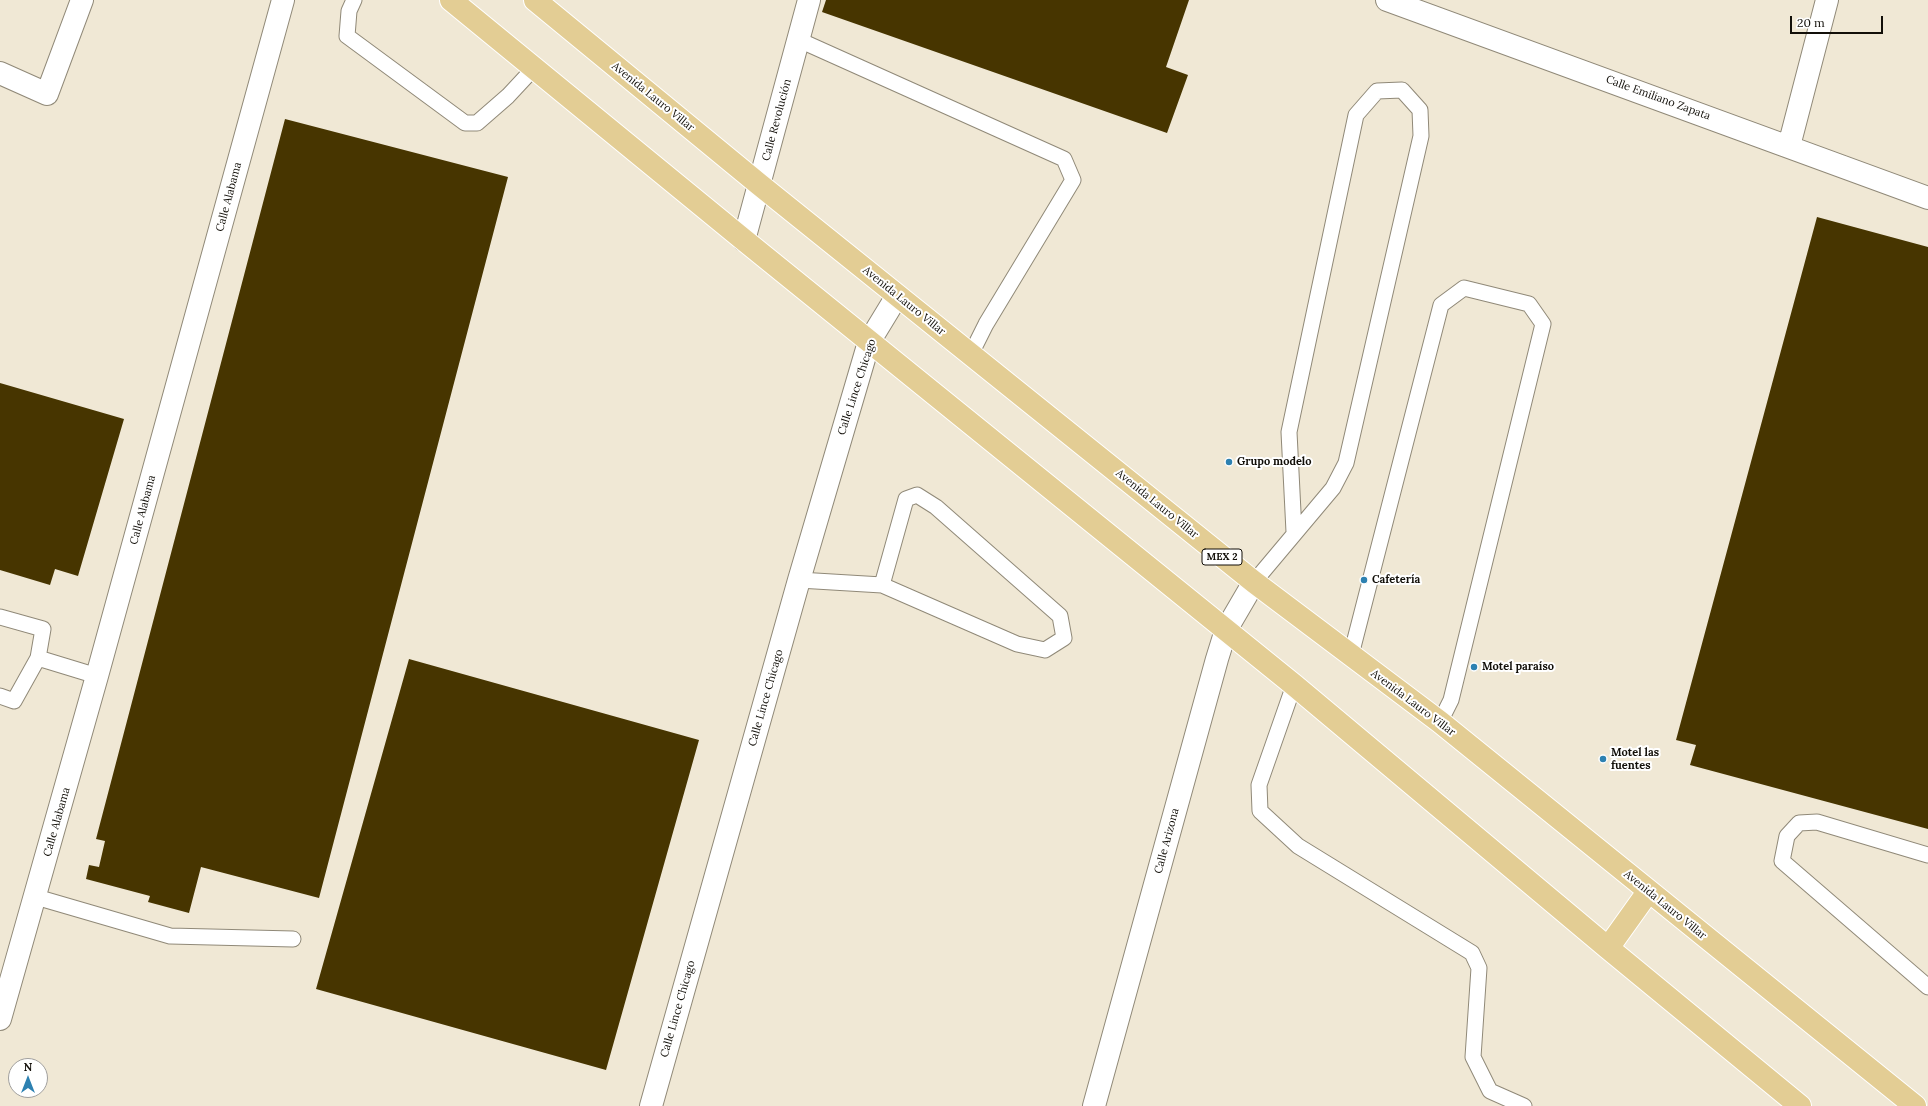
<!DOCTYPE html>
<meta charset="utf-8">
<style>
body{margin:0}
#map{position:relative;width:1928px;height:1106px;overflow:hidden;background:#f0e8d5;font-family:Lora,serif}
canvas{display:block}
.north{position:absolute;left:8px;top:1058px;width:40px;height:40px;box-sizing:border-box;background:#fff;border:1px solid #a09f9d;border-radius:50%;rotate:0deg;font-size:11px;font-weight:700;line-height:16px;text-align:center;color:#120f09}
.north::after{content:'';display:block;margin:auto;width:14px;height:18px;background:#2d81b1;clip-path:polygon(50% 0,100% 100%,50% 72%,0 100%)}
.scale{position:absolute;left:1790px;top:16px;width:93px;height:18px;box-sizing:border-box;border:2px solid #120f09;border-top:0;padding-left:5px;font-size:12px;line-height:14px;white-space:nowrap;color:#120f09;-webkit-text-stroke:3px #fff;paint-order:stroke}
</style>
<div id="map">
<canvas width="1928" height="1106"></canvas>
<div class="north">N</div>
<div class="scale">20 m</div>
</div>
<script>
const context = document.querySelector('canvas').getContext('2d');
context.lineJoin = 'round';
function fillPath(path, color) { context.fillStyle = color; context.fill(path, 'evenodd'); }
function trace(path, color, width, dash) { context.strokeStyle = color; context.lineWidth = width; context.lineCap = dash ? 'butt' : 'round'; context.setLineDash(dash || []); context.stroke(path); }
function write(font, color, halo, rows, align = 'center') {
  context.font = font + ' Lora,serif'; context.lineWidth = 4; context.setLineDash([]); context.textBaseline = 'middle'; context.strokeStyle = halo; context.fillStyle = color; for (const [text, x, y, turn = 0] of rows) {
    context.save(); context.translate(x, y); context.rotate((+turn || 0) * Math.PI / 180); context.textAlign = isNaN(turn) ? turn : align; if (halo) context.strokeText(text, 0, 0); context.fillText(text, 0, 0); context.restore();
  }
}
const building = new Path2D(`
 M826 0H1189L1166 67 1188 75 1167 133 822 12Z
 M285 119 508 177 319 898 201 867 189 913 148 902 150 896 86 879 89 865 99 867 105 841 96 839Z
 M1817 217 1928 247V829L1690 765 1696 745 1676 740Z
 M0 383 124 419 78 576 55 569 50 585 0 570Z
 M409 659 699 740 606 1070 316 989Z`);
const lane = new Path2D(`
 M354 0 349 11 347 36 465 123H477L508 96 535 67
 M799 40 1064 159 1073 180 986 324 971 354
 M799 580 882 585 1017 644 1045 650 1064 638 1060 616 936 507 917 495 906 499 882 585
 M1254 582 1333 488 1346 463 1421 136 1420 110 1402 90 1377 91 1356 115 1289 432 1294 532
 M0 617 43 629 38 658 14 701 0 696
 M1351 655 1441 305 1464 288 1529 304 1543 324 1451 700 1440 722
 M38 658 97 676
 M1294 685 1259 785 1260 811 1298 846 1472 953 1479 968 1473 1057 1490 1091 1524 1106
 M1928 855 1817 822 1799 823 1787 836 1782 861 1928 987
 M36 897 170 936 293 939`);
const street = new Path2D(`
 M1387 0 1928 198
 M0 73 47 94 82 0
 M1789 146 1827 0
 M744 240 809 0
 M651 1106 799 580 869 342 897 296
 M1094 1106 1217 659 1226 630 1254 582`);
const secondary = new Path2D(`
 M0 1019 97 676 283 0`);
const primary = new Path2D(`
 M451 0 744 240 1294 685 1608 948 1800 1106
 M535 0 760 185 1254 582 1440 722 1915 1106
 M1608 948 1648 892`);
const markers = [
 [1229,462,4,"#2d81b1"],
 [1364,580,4,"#2d81b1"],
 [1474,667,4,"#2d81b1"],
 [1603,759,4,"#2d81b1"]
];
const shields = [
 [1222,557,40]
];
const shieldNames = [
 ["MEX 2",1222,557]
];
const streetNames = [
 ["Avenida Lauro Villar",653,97,39],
 ["Calle Emiliano Zapata",1658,98,20],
 ["Calle Revolución",777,120,-75],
 ["Calle Alabama",229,197,-75],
 ["Avenida Lauro Villar",904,301,39],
 ["Calle Lince Chicago",857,387,-72],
 ["Avenida Lauro Villar",1157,504,39],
 ["Calle Alabama",143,510,-75],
 ["Calle Lince Chicago",766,698,-74],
 ["Avenida Lauro Villar",1413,703,37],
 ["Calle Alabama",57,822,-74],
 ["Calle Arizona",1167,841,-75],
 ["Avenida Lauro Villar",1665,905,39],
 ["Calle Lince Chicago",678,1009,-74]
];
const poiNames = [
 ["Grupo modelo",1237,462],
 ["Cafetería",1372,580],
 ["Motel paraíso",1482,667],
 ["Motel las",1611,753],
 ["fuentes",1611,766]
];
fillPath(building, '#473500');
trace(lane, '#908978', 17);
trace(street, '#908978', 24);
trace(secondary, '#908978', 24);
trace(primary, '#fff', 24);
trace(lane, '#fff', 15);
trace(street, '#fff', 22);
trace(secondary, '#fff', 22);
trace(primary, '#e3cd94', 22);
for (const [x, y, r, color] of markers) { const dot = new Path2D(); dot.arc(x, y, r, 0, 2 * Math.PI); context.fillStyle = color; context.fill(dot); trace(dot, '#fff', 1.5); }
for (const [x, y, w] of shields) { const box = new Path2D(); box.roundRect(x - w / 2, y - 8, w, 16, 3); context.fillStyle = '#fff'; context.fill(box); trace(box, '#120f09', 1); }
write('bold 10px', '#120f09', null, shieldNames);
write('11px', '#120f09', '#fff', streetNames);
write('bold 11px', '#120f09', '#fff', poiNames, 'left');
</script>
